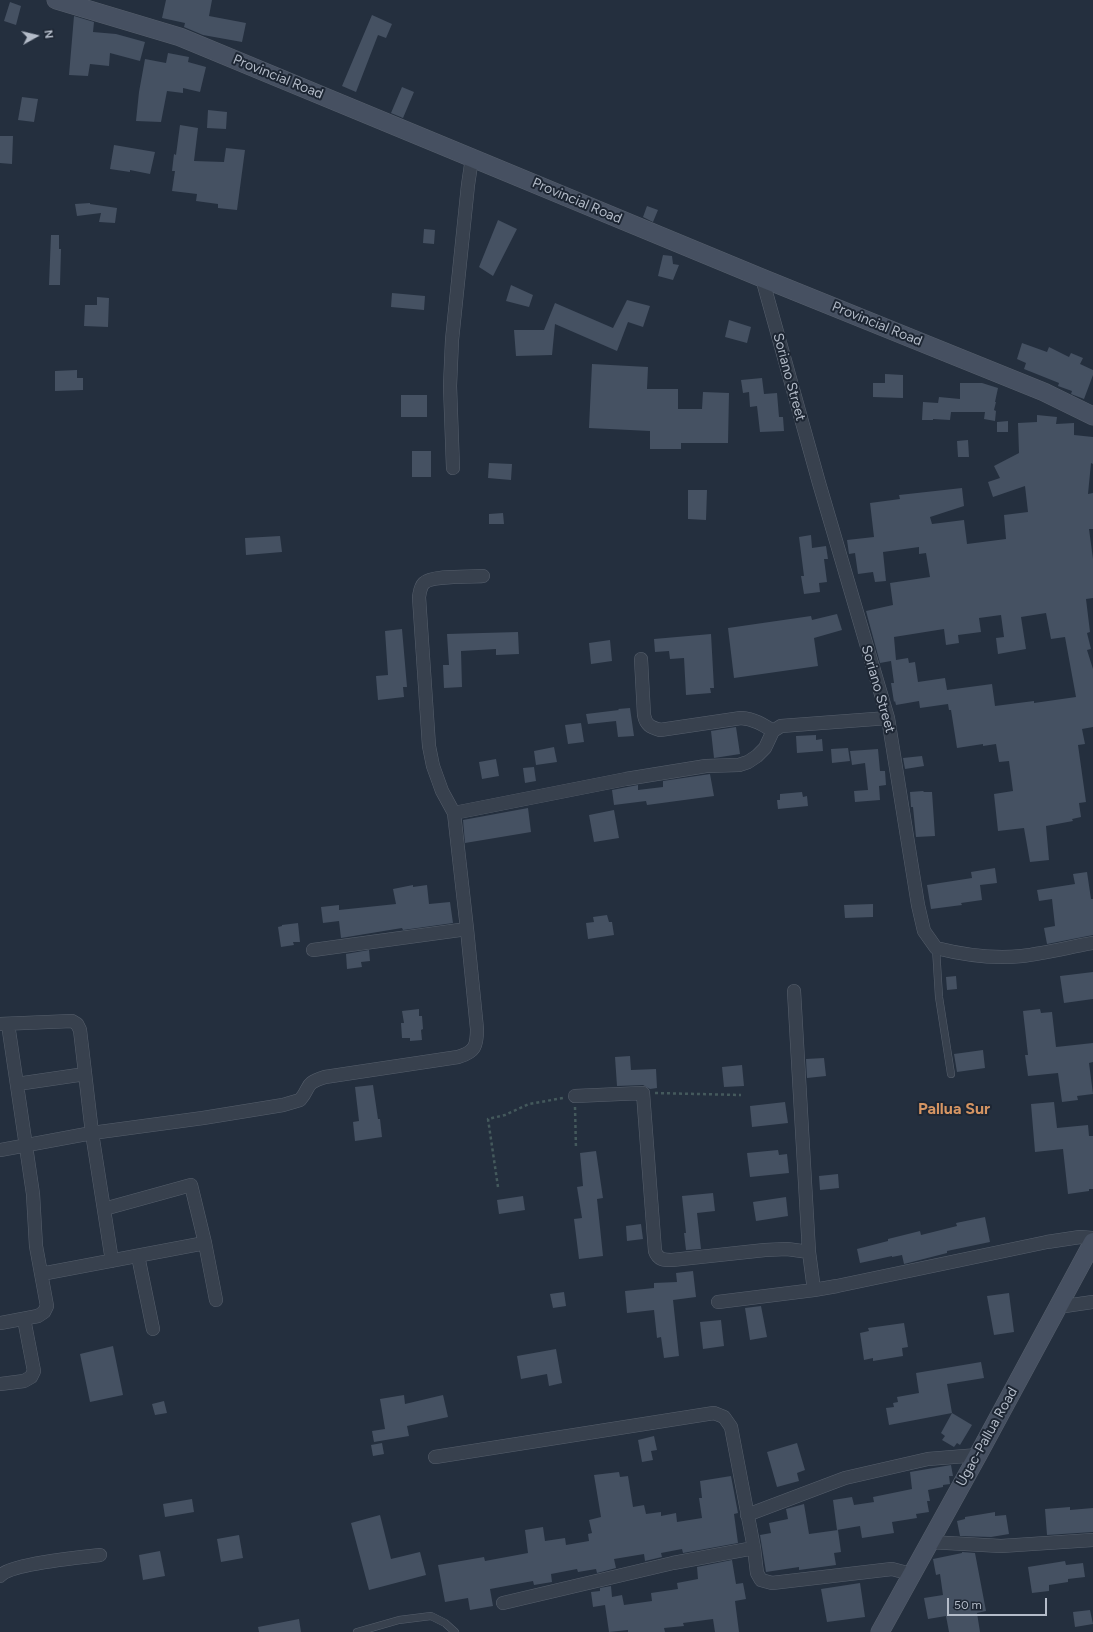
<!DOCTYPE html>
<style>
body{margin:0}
#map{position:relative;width:1093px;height:1632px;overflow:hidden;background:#242f3e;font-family:Figtree,sans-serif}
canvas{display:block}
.north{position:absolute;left:16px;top:16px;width:40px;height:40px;-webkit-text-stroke:3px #1d2633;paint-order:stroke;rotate:82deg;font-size:11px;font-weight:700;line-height:16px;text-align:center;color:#b4bcc9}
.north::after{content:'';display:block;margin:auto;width:14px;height:18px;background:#b4bcc9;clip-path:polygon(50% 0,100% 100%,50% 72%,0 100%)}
.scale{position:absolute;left:947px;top:1598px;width:100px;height:18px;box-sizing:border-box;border:2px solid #b4bcc9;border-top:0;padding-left:5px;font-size:12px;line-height:14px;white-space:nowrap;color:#b4bcc9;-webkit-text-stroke:3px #1d2633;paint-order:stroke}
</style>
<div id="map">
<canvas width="1093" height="1632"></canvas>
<div class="north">N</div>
<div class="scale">50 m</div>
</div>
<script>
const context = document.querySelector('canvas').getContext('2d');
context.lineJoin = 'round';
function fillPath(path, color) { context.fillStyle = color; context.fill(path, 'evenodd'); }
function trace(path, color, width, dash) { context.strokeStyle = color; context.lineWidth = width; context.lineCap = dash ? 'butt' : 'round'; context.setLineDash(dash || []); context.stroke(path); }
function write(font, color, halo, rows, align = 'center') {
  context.font = font + ' Figtree,sans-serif'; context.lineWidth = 4; context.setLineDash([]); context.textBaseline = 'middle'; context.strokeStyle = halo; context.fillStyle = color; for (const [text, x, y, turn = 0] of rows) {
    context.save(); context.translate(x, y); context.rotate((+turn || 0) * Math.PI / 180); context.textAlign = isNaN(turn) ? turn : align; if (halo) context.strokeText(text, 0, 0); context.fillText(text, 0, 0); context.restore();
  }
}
const building = new Path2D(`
 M166 0H212L209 16 246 23 242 42 203 35 184 27 185 23 162 18Z
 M10 2 21 6 16 25 4 21Z
 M372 15 392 24 386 38 378 35 356 92 342 86Z
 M74 16 94 22 93 32 116 34 145 42 140 61 110 53 109 66 90 64 88 76 69 75Z
 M168 53 189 57 188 62 206 67 200 92 183 88V93L167 91 161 122 136 121 139 92 145 59 166 63Z
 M402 87 414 92 403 118 391 113Z
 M22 97 38 99 34 122 18 120Z
 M208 110 227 112 226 129 207 128Z
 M180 125 198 128 194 161 224 162 226 148 245 150 237 210 218 208V204L196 201 197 194 172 191 175 171H172L174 154 176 155Z
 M0 136H13L12 164 0 163Z
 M114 145 155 152 150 174 130 170V172L110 169Z
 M90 203V204L117 208 115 223 99 222 101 213 77 216 75 204Z
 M647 206 658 210 653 222 643 217Z
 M498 220 517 229 493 276 479 267Z
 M424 229 435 230 434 244 423 243Z
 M51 235H59V249H61L60 285H49Z
 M663 255 672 256 673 264 679 265 673 280 658 276Z
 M511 285 533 295 529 307 506 301Z
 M392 293 425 296 424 310 391 307Z
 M97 297 109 298 108 327 84 326 85 305H97Z
 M627 300 650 306 643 327 628 322 617 351 555 324 552 355 516 356 514 330H544L555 303 613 328Z
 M729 320 751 327 747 343 725 337Z
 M1022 343 1047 352 1049 347 1069 357 1071 353 1083 358 1080 364 1093 370V375L1084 399 1071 394 1072 391 1058 386 1059 383 1024 369 1026 363 1017 359Z
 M592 364 648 367 647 389H678V409H702L703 392 729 393 728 443H681V449H650V431L589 428Z
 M77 370V378H83V390L55 391V371Z
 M885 374 903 375V398L873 397V383H885Z
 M762 378 764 394 777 393 779 417H783L784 431 760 432 757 406 750 407 749 392 743 393 741 380Z
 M960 383H982L998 388 995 402H996L994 410 996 411 995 421 984 419 985 412H951L950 420 933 419V420H922L923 402 938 403 939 397 960 399Z
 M401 395H427V417H401Z
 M1037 415 1057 417 1056 424 1074 423V435L1093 437V464L1091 463 1088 494 1093 493V529H1089L1093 559V598L1086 599 1090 632 1087 633 1091 649 1087 650 1093 669V727L1082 729 1085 744 1078 745 1086 802 1079 803 1081 817 1072 819 1073 821 1046 826 1049 860 1030 862 1024 828 998 831 994 794 1013 791 1009 761 999 762 996 744 983 746V744L957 748 951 710H949L948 704 920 708 919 701 896 705 895 701 894 702 891 683H894L891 661 880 663 866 611 893 605 890 583 930 577 926 553 919 554V547L883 552 886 581 875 582 873 572 858 574 855 553 849 554 847 540 874 537 870 503 900 499 899 495 962 488 964 506 930 517 932 524 964 520 967 544 1006 539 1004 515 1028 512 1025 486 993 497 988 482 1000 478 994 466 1019 453 1018 423 1037 422ZM1046 613 1051 639 1065 637 1076 697 1034 703V701L995 706 992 684 947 690 945 678 918 682 915 662 909 663 908 658 896 660 894 637 944 629 946 645 959 643 958 635 981 632 979 618 1001 615 1004 637 996 638 998 654 1026 649 1021 617Z
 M1008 421V432H997V422Z
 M968 440 969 457H958L957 441Z
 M412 451H431V477H412Z
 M489 463 512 464 511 480 488 478Z
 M688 490H707L706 520 688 519Z
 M503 513 504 524H489V514Z
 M811 535 812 548 826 546 828 559H824L827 582 819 583 820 592 804 594 801 576H804L799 537Z
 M280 536 282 552 246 555 245 538Z
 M837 614 842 630 814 638 818 666 734 678 728 628 811 616 812 620Z
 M402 629 407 687H403L404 697 378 700 376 676 388 675 385 631Z
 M518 632 519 654 496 655V649L461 651 462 687 444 688 443 665H449L447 634Z
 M711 634 714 688H710L711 693 686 695 684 658 670 659 669 651 655 652 654 639Z
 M610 640 612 661 591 664 589 643Z
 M630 708 634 736 618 737 616 721 588 724 586 714 619 710 618 709Z
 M581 723 584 742 568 744 565 725Z
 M736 727 740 754 714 758 711 731Z
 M816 735V740L822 739 823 751 797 753 796 736Z
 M554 747 557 762 536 765 534 751Z
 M848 748 850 761 832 763 831 749Z
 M878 749 880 771H885L886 785 879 786 880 800 855 802 854 791 868 790 865 763 852 765 850 751Z
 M922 756 924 766 905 769 903 758Z
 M496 759 499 776 482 779 479 762Z
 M534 767 536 781 525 783 523 768Z
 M710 774 714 796 647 805 646 801 614 805 612 790 638 785V790L663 787V781Z
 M923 791 924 792H932L935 836 916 837 913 807H911L910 792Z
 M802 792 803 797 807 796 808 806 778 809 777 800H780V794Z
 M528 808 531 832 465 843 463 820Z
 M614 810 619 838 594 842 589 815Z
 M995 868 997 883 980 885 982 900 961 903 962 905 931 909 927 885 972 878 971 872Z
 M1087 872 1091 899H1093V935L1047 944 1044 928 1055 926 1052 899 1039 901 1037 890 1075 884 1073 874Z
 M413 885V887L427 885 429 904 450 902 453 923 403 930 402 928 341 938 339 921 323 923 321 907 339 905V910L396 904 393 889Z
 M873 904V917L845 918 844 905Z
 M607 915 609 922H612L614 935 588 939 586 923 594 922 593 917Z
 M298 923 300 942H293L294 945 281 947 278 927 282 926V925Z
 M369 950 370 961 361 962 362 967 347 969 346 954Z
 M1093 972V999L1064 1003 1060 976Z
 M956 976 957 989 947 990 946 977Z
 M419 1009V1016H422L423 1029 421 1030 422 1040 410 1041V1038H402L401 1023H404L402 1011Z
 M1040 1009 1041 1013 1052 1012 1056 1047 1093 1043V1062L1089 1063 1093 1094 1077 1096 1078 1100 1062 1102 1058 1073 1028 1076 1025 1055H1028L1023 1011Z
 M983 1050 985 1068 957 1072 954 1054Z
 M630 1056 631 1070 656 1069 657 1088 650 1089 643 1085 617 1086 615 1057Z
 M824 1058 826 1076 807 1078 806 1059Z
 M742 1065 744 1086 724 1087 722 1067Z
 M373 1085 378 1119H380L382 1137 355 1141 353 1122 359 1121 355 1087Z
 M785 1102 788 1123 752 1127 750 1106Z
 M1054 1102 1057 1128 1088 1125 1089 1136H1093V1189H1089V1191L1068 1194 1063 1149 1035 1152 1031 1104Z
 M778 1150 779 1155 787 1154 789 1173 750 1177 747 1153Z
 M596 1151 603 1198 597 1199 603 1256 579 1259 574 1219 582 1218 577 1187 583 1186 580 1153Z
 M838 1174 839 1188 820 1190 819 1176Z
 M713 1193 715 1211 697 1213 701 1249 686 1250 684 1233H686L682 1196Z
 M523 1196 525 1210 499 1214 497 1200Z
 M786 1197 788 1216 756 1221 753 1202Z
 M985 1217 990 1242 947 1251V1253L904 1264 902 1255 892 1257V1256L860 1263 857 1249 888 1241V1239L920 1231 921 1235 957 1226 956 1223Z
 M641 1224 643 1239 627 1241 626 1226Z
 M693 1271 696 1297 673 1300 679 1356 664 1358 661 1337 657 1338 654 1310 627 1313 625 1291 654 1288V1283L677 1282 676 1273Z
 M564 1292 566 1306 553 1308 550 1294Z
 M1009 1293 1014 1332 994 1335 987 1296Z
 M761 1306 767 1337 750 1340 745 1308Z
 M721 1320 724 1346 703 1349 700 1322Z
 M904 1323 908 1347 902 1348 903 1356 873 1361V1358L864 1360 860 1333 869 1331 868 1328Z
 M113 1346 123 1395 90 1402 80 1354Z
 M556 1349 562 1383 549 1386 547 1374 521 1379 517 1356Z
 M981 1362 984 1378 947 1384 952 1413 889 1425 886 1408 894 1407 893 1403 898 1402 897 1397 919 1393 916 1373Z
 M404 1395 405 1404 443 1395 448 1417 407 1426 409 1436 374 1442 372 1431 385 1429 380 1399Z
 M164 1401 167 1413 155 1415 152 1404Z
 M952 1413 972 1425 960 1445 957 1443 954 1447 942 1440 945 1436 941 1433Z
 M654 1436 657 1450 651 1451 653 1460 642 1462 638 1440Z
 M382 1443 384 1454 373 1456 371 1445Z
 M797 1443 805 1470 797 1473 799 1481 777 1487 767 1452Z
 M951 1465 953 1476H949L950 1484 943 1485V1487L928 1490 930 1501H927L929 1512 916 1514 917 1518 892 1522 894 1533 862 1538 860 1526 837 1530 833 1500 852 1497 854 1505 874 1502 873 1497 912 1489 910 1472Z
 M619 1472 620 1477 628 1476 633 1507 644 1505 646 1514 661 1512V1516L676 1513 677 1522 702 1518 699 1498H702L700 1481 731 1476 738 1513 734 1514 738 1543 683 1553 682 1549 661 1553 662 1557 645 1561 644 1554 614 1559 616 1568 597 1573 596 1569 578 1572 577 1569 551 1574 552 1582 534 1585 533 1581 490 1589 493 1606 470 1610 468 1598 445 1602 438 1565 484 1557 485 1561 528 1553 525 1530 543 1527 545 1541 565 1538 566 1545 589 1541 588 1534 592 1533 589 1520 601 1517 594 1475Z
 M192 1499 194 1512 165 1517 163 1504Z
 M804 1504 809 1534 838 1530 841 1552 834 1553 836 1565 799 1570V1567L766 1572 760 1535 771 1533 769 1523 788 1519 786 1509Z
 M1070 1507V1510L1093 1508V1532L1047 1535 1045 1509Z
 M995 1512V1516L1006 1515 1009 1534 991 1537 960 1536 957 1521 965 1519V1517Z
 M380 1515 391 1559 420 1552 426 1575 369 1590 351 1523Z
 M239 1535 243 1558 221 1562 217 1539Z
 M160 1551 165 1576 143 1580 139 1555Z
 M962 1552 975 1553 986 1611 977 1613 980 1632H949L946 1616 928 1619 924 1598 943 1595 940 1574 936 1575 933 1559 962 1553Z
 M732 1560 736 1584 743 1583 746 1599 735 1601 739 1632H715L713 1619 683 1623 684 1626 664 1628 665 1632H628V1630L609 1632 605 1605 593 1607 591 1592 600 1591V1588L611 1586 612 1597 622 1595 624 1605 652 1601 651 1593 678 1589 677 1583 698 1579 697 1567Z
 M1065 1561 1066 1565 1083 1563 1085 1577 1068 1579V1582L1049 1585V1591L1032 1593 1028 1567Z
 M860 1583 865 1617 827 1622 821 1589Z
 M1090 1610 1093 1624 1075 1627 1073 1612Z
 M299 1619 301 1632H259L258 1627Z`);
const path = new Path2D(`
 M655 1093 741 1095
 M575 1107 576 1149
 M498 1187 488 1119 505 1115 529 1104 563 1098`);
const lane = new Path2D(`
 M936 948 939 997 951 1074
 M357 1632 399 1620 431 1616 445 1623 455 1632`);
const street = new Path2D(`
 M762 278 819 483 888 718 918 905 924 931 936 948C964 955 994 959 1022 956 1046 953 1070 947 1093 943
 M453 468 450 386 452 340 468 185 472 158
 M641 659 644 715C646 725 650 727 660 730L741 718C754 719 762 724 773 731
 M454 813 626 779 706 766 739 765 748 762 757 756 765 748 773 731 781 726 888 718
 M313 950 467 929 454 813 442 791 433 766 429 746 419 597C420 592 420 587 424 583 432 575 471 577 483 576
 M794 991 809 1252 814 1290 837 1286 1047 1242 1080 1237 1093 1238
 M0 1024 72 1021 77 1024 80 1030 92 1133 112 1261
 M17 1084 85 1074
 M575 1096 643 1093 655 1251C658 1260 664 1260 672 1260L765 1250 787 1249 809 1252
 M0 1150 92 1133 203 1118 283 1105 300 1100C312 1086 303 1084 325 1077L458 1057C475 1052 477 1046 477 1029L467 929
 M104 1209 191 1185 205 1243 216 1300
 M138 1256 153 1329
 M41 1274 205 1243
 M718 1302 814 1290
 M1058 1307 1093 1302
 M0 1323 38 1316 44 1312 47 1306 36 1246 33 1194 8 1024
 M0 1384 24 1381 31 1377 34 1371 24 1319
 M435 1457 714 1413 724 1417 731 1427 754 1548 757 1573 761 1580 772 1583 892 1569 911 1574
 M747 1515 845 1478 928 1459 978 1455
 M929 1542 1001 1546 1093 1540
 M0 1576C10 1564 82 1557 100 1555
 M503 1603 673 1563 754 1548`);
const secondary = new Path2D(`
 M56 0 180 37 762 278 1044 392 1093 416
 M880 1632 978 1455 1093 1242`);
const streetNames = [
 ["Provincial Road",278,77,22],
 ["Provincial Road",577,201,23],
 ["Provincial Road",877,324,22],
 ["Soriano Street",789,377,75],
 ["Soriano Street",878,689,74],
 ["Ugac-Pallua Road",987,1437,-61]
];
const quarterNames = [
 ["Pallua Sur",954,1109]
];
fillPath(building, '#455162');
trace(lane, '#565f6c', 8);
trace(street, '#565f6c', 14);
trace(secondary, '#565f6c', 19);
trace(path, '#44595c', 2.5, [3, 3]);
trace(lane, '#38414e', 7);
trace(street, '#38414e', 13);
trace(secondary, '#465061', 18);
write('14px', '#b4bcc9', '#1d2633', streetNames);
write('bold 16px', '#d59563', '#1d2633', quarterNames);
</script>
